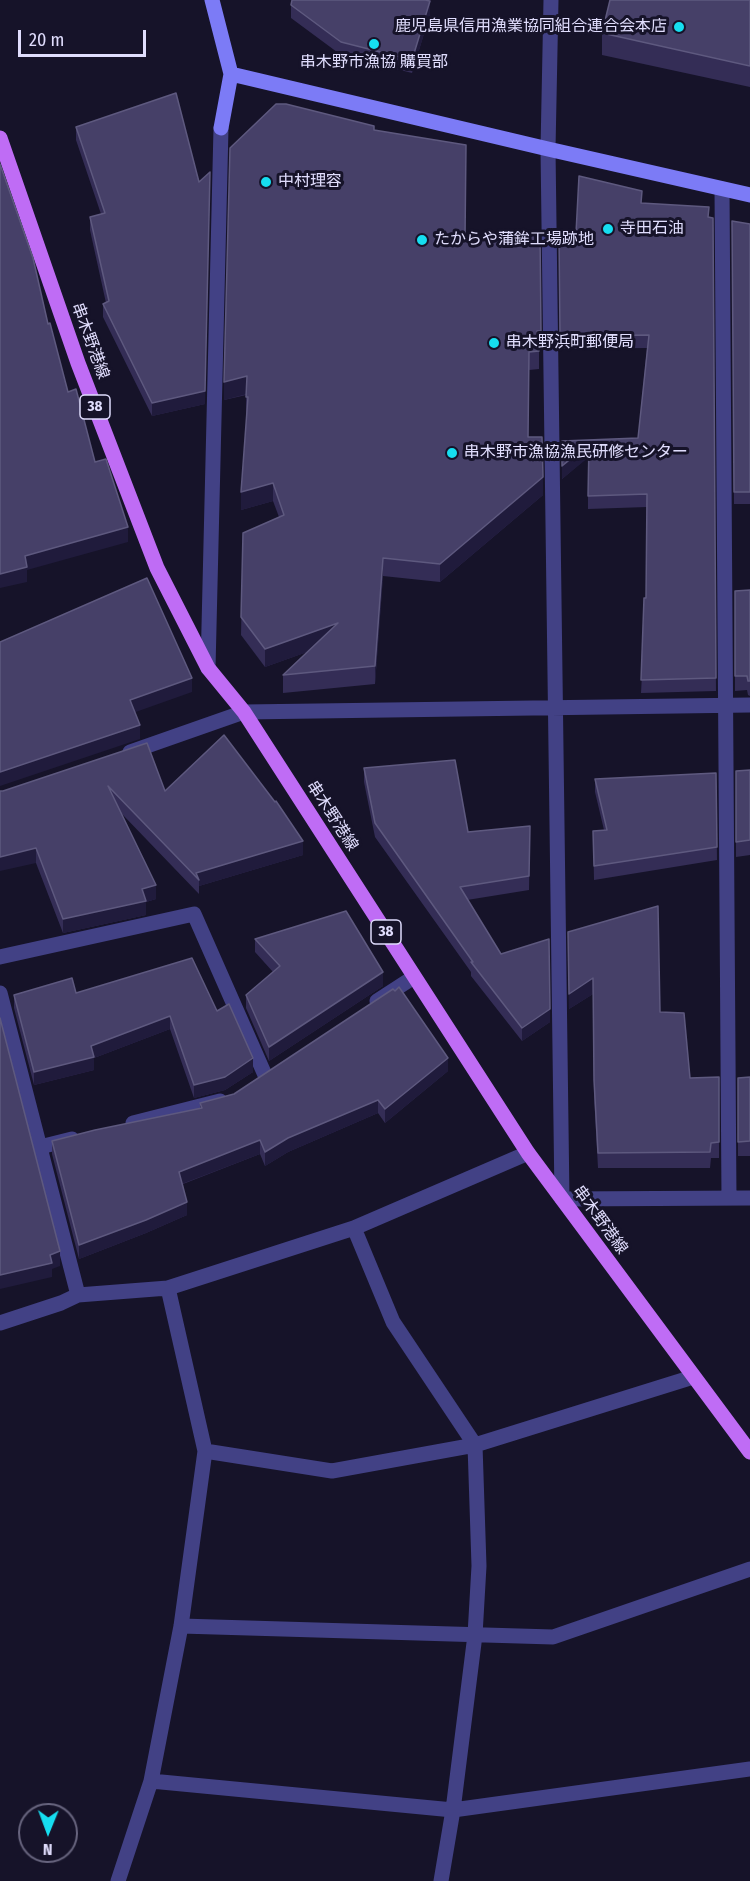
<!DOCTYPE html>
<meta charset="utf-8">
<style>
body{margin:0}
#map{position:relative;width:750px;height:1881px;overflow:hidden;background:#161329;font-family:"Fira Sans Condensed",sans-serif}
canvas{display:block}
.north{position:absolute;left:18px;top:1803px;width:60px;height:60px;box-sizing:border-box;background:#161329;border:2px solid #67647e;border-radius:50%;rotate:181deg;font-size:16px;font-weight:700;line-height:24px;text-align:center;color:#e0ddfd}
.north::after{content:'';display:block;margin:auto;width:21px;height:27px;background:#16def0;clip-path:polygon(50% 0,100% 100%,50% 72%,0 100%)}
.scale{position:absolute;left:18px;top:30px;width:128px;height:27px;box-sizing:border-box;border:3px solid #e0ddfd;border-top:0;padding-left:8px;font-size:18px;line-height:21px;white-space:nowrap;color:#e0ddfd;-webkit-text-stroke:4px #161329;paint-order:stroke}
</style>
<div id="map">
<canvas width="750" height="1881"></canvas>
<div class="north">N</div>
<div class="scale">20 m</div>
</div>
<script>
const context = document.querySelector('canvas').getContext('2d');
context.lineJoin = 'round';
function trace(path, color, width, dash) { context.strokeStyle = color; context.lineWidth = width; context.lineCap = dash ? 'butt' : 'round'; context.setLineDash(dash || []); context.stroke(path); }
function fillPath(path, color) { context.fillStyle = color; context.fill(path, 'evenodd'); }
function write(font, color, halo, rows, align = 'center') {
  context.font = font + ' "Fira Sans Condensed","Noto Sans JP",sans-serif'; context.lineWidth = 6; context.setLineDash([]); context.textBaseline = 'middle'; context.strokeStyle = halo; context.fillStyle = color; for (const [text, x, y, turn = 0] of rows) {
    context.save(); context.translate(x, y); context.rotate((+turn || 0) * Math.PI / 180); context.textAlign = isNaN(turn) ? turn : align; if (halo) context.strokeText(text, 0, 0); context.fillText(text, 0, 0); context.restore();
  }
}
const street = new Path2D(`
 M551 0 548 149 562 1199 750 1198
 M722 189 729 1198
 M208 668 221 128
 M130 752 244 712 750 705
 M0 957 194 914 265 1075
 M0 993 78 1295
 M377 1001 414 977
 M133 1123 220 1101
 M40 1147 72 1139
 M354 1228 393 1322 475 1445 479 1566 475 1635 453 1810 441 1881
 M0 1323 61 1303 78 1295 168 1288 354 1228 528 1153
 M205 1451 332 1471 475 1445 693 1377
 M181 1626 553 1637 750 1569
 M151 1781 453 1810 750 1769
 M118 1881 151 1781 181 1626 205 1451 168 1288`);
const secondary = new Path2D(`
 M212 0 231 74 221 128
 M231 74 548 149 750 195`);
const primary = new Path2D(`
 M0 138 78 363 157 568 208 668 244 712 528 1153 750 1452`);
const wall = new Path2D(`
 M750 0V87L602 55V33Z
 M291 5 430 14 412 73 341 55 291 18Z
 M76 127 199 182 205 404 152 416 103 317V304L106 303 90 230V217L101 214 76 140Z
 M374 130 465 239 540 232 541 349H539V369L529 370 528 437 543 495 440 582 383 576 375 684 283 693V675L307 652 265 667 241 635 243 533 279 517 273 501 241 510 247 415H246V395L224 400Z
 M642 203 713 218 716 691 641 693 646 598 647 507 588 509V457L562 479V441L638 438 647 348 560 349 559 235 576 233Z
 M732 221 750 224V504H734Z
 M750 590V696L748 695 747 690 735 691V591Z
 M147 743 165 791 303 855 199 886V894L122 814 156 899 146 902V915L63 933 36 863 3 791Z
 M364 768 468 832 530 826 529 890 467 900 501 954 550 1022 522 1041 471 976V972L375 837 364 782Z
 M750 770V855L736 857V786Z
 M716 773 717 860 594 880 593 831 604 830 595 792V779Z
 M568 932 660 1012 690 1078 719 1077V1158H711L710 1168H598L594 1096 593 994 569 1009Z
 M255 939 383 986 269 1061 246 1008V995L273 972 255 952Z
 M76 993 217 1011 253 1072 225 1090 194 1098 170 1029 94 1058V1070L34 1085 14 1008V995Z
 M448 1071 385 1123 378 1113 288 1152 265 1166 260 1154 183 1184 187 1215 146 1233 79 1259 52 1154V1141L200 1109V1103Z
 M750 1077V1156H738V1078Z`);
const shadedWall = new Path2D(`
 M430 1V14L412 73V60Z
 M210 185 205 404 152 416V403Z
 M247 376V394L224 400V382Z
 M589 444V457L562 479V466Z
 M543 477V495L440 582V564Z
 M273 483V501L241 510V492Z
 M128 527V542L27 570V582L0 588V574L25 556Z
 M383 558V576L375 684V666Z
 M338 623V641L265 667V649Z
 M192 678V692L130 714V700Z
 M140 725V739L0 786V772Z
 M303 841V855L199 886V880L196 873Z
 M36 848V863L0 871V857Z
 M156 885V899L146 902V915L63 933V919L142 889Z
 M383 972V986L269 1061V1047Z
 M593 978V994L569 1009V994Z
 M550 1009V1022L522 1041V1028Z
 M170 1016V1029L94 1058V1070L34 1085V1072L91 1046Z
 M253 1058V1072L225 1090 194 1098V1085Z
 M448 1058V1071L385 1123V1109Z
 M378 1100V1113L288 1152 265 1166V1152L288 1138Z
 M260 1140V1154L179 1185V1172Z
 M187 1202V1215L146 1233 79 1259V1245Z
 M60 1251V1266L52 1269V1277L0 1289V1275Z`);
const building = new Path2D(`
 M292 0H425L430 1 412 60 341 42 291 5Z
 M610 0H750V66L602 33Z
 M176 93 199 182 210 172 205 391 152 403 103 304 109 301 90 217 105 213 76 127Z
 M276 104H286L374 126V130L466 145 465 239 540 232 541 331H537L539 351 529 352 528 437H542L543 477 440 564 383 558 375 666 283 675 338 623 265 649 241 617 243 533 284 515 273 483 241 492 248 397H246L247 376 224 382 230 148Z
 M0 164 33 258 48 324 50 323 68 392 76 389 95 462 106 459 128 527 25 556 27 567 0 574Z
 M579 176 642 191 641 203 709 207 708 217 713 218 716 678 641 680 644 598H646L647 494 588 496 589 444 562 466V441L638 438 649 335 560 336 559 235 576 233Z
 M732 221 750 224V492H734Z
 M147 578 192 678 130 700 140 725 0 772V642Z
 M750 590V681H748L747 676H735V591Z
 M224 735 275 802 276 801 303 841 196 873 199 880 108 786 156 885 142 889 146 901 63 919 36 848 0 857V791H3L147 743 165 791Z
 M455 760 468 832 530 826 529 876 460 887 501 954 549 939 550 1009 522 1028 471 962H473L375 823 364 768Z
 M750 770V840L736 842V771Z
 M716 773 717 847 594 866 593 831 607 830 595 779Z
 M658 906 660 1012 684 1013 690 1078 719 1077V1142L711 1143 710 1152 598 1153 594 1080 593 978 569 994 568 932Z
 M346 911 383 972 269 1047 246 995 280 966 255 939Z
 M192 958 217 1011 229 1004 253 1058 225 1077 194 1085 170 1016 91 1046 94 1057 34 1072 14 995 72 978 76 993Z
 M399 987 448 1058 385 1109 378 1100 288 1138 265 1152 260 1140 179 1172 187 1202 146 1220 79 1245 52 1141 95 1130 202 1108 200 1103 234 1094 393 989 395 991Z
 M0 1018 60 1251 50 1255 52 1263 0 1275Z
 M750 1077V1141L738 1142V1078Z`);
const markers = [
 [679,27,6,"#16def0"],
 [374,44,6,"#16def0"],
 [266,182,6,"#16def0"],
 [608,229,6,"#16def0"],
 [422,240,6,"#16def0"],
 [494,343,6,"#16def0"],
 [452,453,6,"#16def0"]
];
const shields = [
 [95,407,30],
 [386,932,30]
];
const shieldNames = [
 ["38",95,407],
 ["38",386,932]
];
const poiNames = [
 ["鹿児島県信用漁業協同組合連合会本店",667,27,"right"],
 ["串木野市漁協 購買部",374,63,"center"],
 ["中村理容",278,182],
 ["寺田石油",620,229],
 ["たからや蒲鉾工場跡地",434,240],
 ["串木野浜町郵便局",506,343],
 ["串木野市漁協漁民研修センター",464,453]
];
const streetNames = [
 ["串木野港線",90,341,70],
 ["串木野港線",332,816,57],
 ["串木野港線",600,1220,54]
];
trace(street, '#424185', 15);
trace(secondary, '#7c7bf6', 15);
trace(primary, '#bf6cf5', 15);
fillPath(wall, '#342d56');
fillPath(shadedWall, '#201b3c');
fillPath(building, '#464068');
trace(building, '#5e597f', 1.5);
for (const [x, y, r, color] of markers) { const dot = new Path2D(); dot.arc(x, y, r, 0, 2 * Math.PI); context.fillStyle = color; context.fill(dot); trace(dot, '#161329', 2); }
for (const [x, y, w] of shields) { const box = new Path2D(); box.roundRect(x - w / 2, y - 12, w, 24, 4.5); context.fillStyle = '#161329'; context.fill(box); trace(box, '#e0ddfd', 1.5); }
write('bold 15px', '#e0ddfd', null, shieldNames);
write('16px', '#e0ddfd', '#161329', poiNames, 'left');
write('16px', '#e0ddfd', '#161329', streetNames);
</script>
